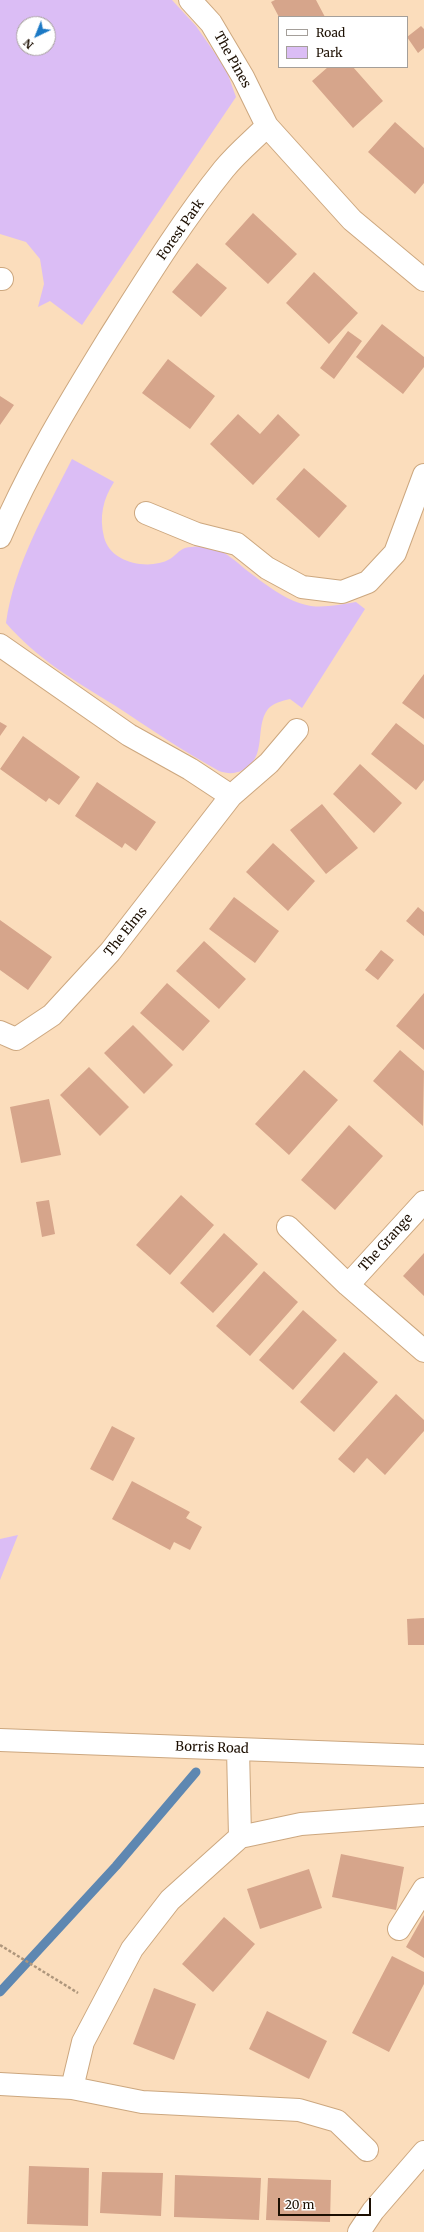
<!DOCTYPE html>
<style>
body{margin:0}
#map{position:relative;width:424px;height:2232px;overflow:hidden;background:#fbddbc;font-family:Merriweather,serif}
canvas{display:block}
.legend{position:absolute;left:278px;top:16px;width:130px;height:52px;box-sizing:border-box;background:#fff;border:1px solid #a49f9a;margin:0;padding:5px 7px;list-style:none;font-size:12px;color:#1c0f02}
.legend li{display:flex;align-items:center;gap:8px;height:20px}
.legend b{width:20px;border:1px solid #a49f9a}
.north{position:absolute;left:16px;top:16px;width:40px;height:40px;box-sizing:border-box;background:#fff;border:1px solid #a49f9a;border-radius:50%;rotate:223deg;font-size:11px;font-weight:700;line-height:16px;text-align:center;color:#1c0f02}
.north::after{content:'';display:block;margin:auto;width:14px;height:18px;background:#1b79c5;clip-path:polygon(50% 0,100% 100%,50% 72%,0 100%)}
.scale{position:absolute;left:278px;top:2198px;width:93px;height:18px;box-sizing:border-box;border:2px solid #1c0f02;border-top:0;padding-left:5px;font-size:12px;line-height:14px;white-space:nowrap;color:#1c0f02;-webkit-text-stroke:3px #fff;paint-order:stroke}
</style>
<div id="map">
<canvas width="424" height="2232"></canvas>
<ul class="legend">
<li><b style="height:5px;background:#fff"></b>Road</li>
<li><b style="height:11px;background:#dbbdf5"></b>Park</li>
</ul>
<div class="north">N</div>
<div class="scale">20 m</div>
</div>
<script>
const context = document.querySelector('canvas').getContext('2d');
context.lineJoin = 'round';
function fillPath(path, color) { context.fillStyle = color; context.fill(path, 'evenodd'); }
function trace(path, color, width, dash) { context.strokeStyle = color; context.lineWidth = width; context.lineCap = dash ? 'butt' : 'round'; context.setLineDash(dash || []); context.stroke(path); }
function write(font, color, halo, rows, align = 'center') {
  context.font = font + ' Merriweather,serif'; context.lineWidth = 3.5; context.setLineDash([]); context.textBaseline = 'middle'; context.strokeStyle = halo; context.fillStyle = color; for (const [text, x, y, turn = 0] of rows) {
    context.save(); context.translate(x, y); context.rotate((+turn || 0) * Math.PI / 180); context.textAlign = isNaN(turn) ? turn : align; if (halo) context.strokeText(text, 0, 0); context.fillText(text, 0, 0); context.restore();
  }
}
const green = new Path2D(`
 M0 0H172L196 26 226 69 236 97 82 325 50 301 38 307 44 284 40 259 26 242 0 234ZM24 24H48V48H24Z
 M72 459 114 482C103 499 99 517 104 537 110 563 149 571 170 559 175 556 179 550 185 548 193 546 207 546 215 548 225 552 237 562 245 569 264 583 286 602 311 606 326 608 341 604 356 602L365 609 302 708 290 699C282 701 273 703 268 709 254 727 268 757 243 770 235 774 228 774 219 771 183 751 149 728 114 705 75 681 36 658 6 623 14 565 46 511 72 459Z
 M18 1535 0 1580V1539Z`);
const stream = new Path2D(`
 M0 1992 116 1866 196 1772`);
const building = new Path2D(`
 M275 0H316L325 17H279L271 2Z
 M421 26 424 29V48L418 53 407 37Z
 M328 67H353L383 101 353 128 312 81Z
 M395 122 424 148V183L415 194 368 152Z
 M253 213 297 254 268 284 225 244Z
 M197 263 227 288 201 317 172 292Z
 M314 272 358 313 329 344 286 303Z
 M382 324 424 357V367L403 394 356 357Z
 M348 331 362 341 334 379 320 368Z
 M168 359 215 396 190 429 142 393Z
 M0 396 14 405 0 425Z
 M238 414 260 434 278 414 300 435 253 485 210 444Z
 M304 468 347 506 319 538 276 499Z
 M424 674V719L402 703Z
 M0 722 7 726 0 736Z
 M396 723 424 745V780L416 790 371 754Z
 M23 736 80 777 59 805 49 798 46 802 0 769Z
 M360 764 402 803 374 833 333 794Z
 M97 782 156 822 136 851 125 843 122 848 75 816Z
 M322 804 358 848 326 874 290 830Z
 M273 843 315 881 288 911 246 872Z
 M234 897 279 931 255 963 209 929Z
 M418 907 424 912V936L406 921Z
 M0 920 52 957 28 990 0 970Z
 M204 941 246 979 219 1009 176 971Z
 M381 950 394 960 378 980 365 970Z
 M167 983 210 1021 183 1051 140 1013Z
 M424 993V1050L396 1026Z
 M133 1025 173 1065 144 1094 104 1053Z
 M400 1050 424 1071 423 1126 373 1081Z
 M89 1067 129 1107 100 1136 60 1095Z
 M304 1070 338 1100 289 1155 255 1124Z
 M49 1099 61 1155 21 1163 10 1107Z
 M349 1125 383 1156 335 1210 301 1180Z
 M181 1195 214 1225 170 1275 136 1245Z
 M49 1200 55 1234 42 1237 36 1202Z
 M224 1233 258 1264 213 1313 180 1283Z
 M424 1253V1296L403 1276Z
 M264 1271 298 1302 250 1356 216 1326Z
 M303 1310 337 1340 293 1390 259 1360Z
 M344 1352 378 1382 334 1432 300 1402Z
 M396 1394 424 1420V1431L385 1475 367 1458 354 1473 338 1459Z
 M112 1426 135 1438 113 1481 90 1469Z
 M132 1481 190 1512 186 1518 202 1527 190 1550 174 1542 170 1550 112 1519Z
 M424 1618V1645H408L407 1619Z
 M341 1854 404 1867 396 1910 332 1897Z
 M309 1869 322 1908 260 1929 247 1889Z
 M424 1915V1958L406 1947Z
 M224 1917 255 1944 213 1992 182 1964Z
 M392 1956 424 1972V1984L389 2052 352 2033Z
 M154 1988 196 2004 174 2060 133 2044Z
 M267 2011 327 2041 309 2079 249 2049Z
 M29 2166 89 2168 88 2226 27 2224Z
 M102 2172 163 2173 161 2216 100 2213Z
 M175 2175 261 2178 259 2220 174 2217Z
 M268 2178 331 2180 330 2222 266 2220Z`);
const path = new Path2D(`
 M0 1945 78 1993`);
const minor = new Path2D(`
 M190 0 211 23 243 77 267 126 352 220 424 280
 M0 279H2
 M146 513 197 534 237 544 267 568 302 587 342 592 368 582 395 553 424 475
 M0 537C30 467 69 403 109 338 145 281 182 221 224 169 237 153 253 140 267 126
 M0 645 129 735 190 769 231 796 110 952 52 1015 16 1039 0 1032
 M231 796 269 763 297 730
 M288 1227 348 1285 424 1351
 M348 1285 424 1202
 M0 1740 424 1756
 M240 1837 301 1824 424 1815
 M399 1929 424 1889
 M0 2084 72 2088 142 2102 299 2110 337 2121 367 2150
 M72 2088 83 2042 132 1949 170 1900 240 1837 238 1749
 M359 2232 373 2211 424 2152`);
const streetNames = [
 ["The Pines",232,60,61],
 ["Forest Park",181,230,-55],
 ["The Elms",126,932,-51],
 ["The Grange",386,1243,-48],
 ["Borris Road",212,1748,2]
];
fillPath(green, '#dbbdf5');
trace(stream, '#5e87b1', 9);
fillPath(building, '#d6a58b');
trace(minor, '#cca77f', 24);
trace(path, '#ae967c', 2.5, [3, 2]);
trace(minor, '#fff', 22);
write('13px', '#1c0f02', '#fff', streetNames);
</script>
